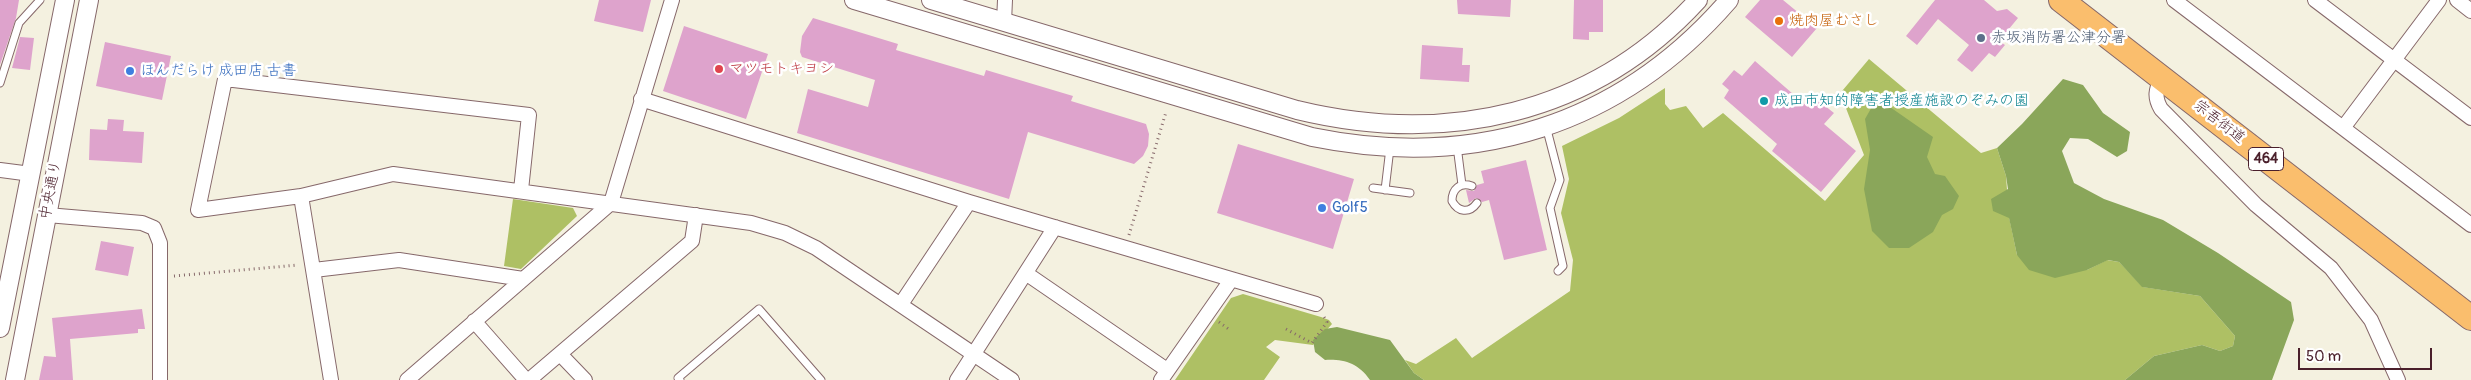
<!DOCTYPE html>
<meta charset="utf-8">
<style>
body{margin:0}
#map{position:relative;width:2471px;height:380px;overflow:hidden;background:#f4f1e0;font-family:Pangolin,sans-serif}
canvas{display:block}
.scale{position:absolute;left:2298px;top:348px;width:134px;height:22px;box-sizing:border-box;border:2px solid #4a1f2b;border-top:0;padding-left:6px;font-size:15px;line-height:18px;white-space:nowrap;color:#4a1f2b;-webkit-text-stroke:4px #fff;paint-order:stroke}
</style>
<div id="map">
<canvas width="2471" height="380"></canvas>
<div class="scale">50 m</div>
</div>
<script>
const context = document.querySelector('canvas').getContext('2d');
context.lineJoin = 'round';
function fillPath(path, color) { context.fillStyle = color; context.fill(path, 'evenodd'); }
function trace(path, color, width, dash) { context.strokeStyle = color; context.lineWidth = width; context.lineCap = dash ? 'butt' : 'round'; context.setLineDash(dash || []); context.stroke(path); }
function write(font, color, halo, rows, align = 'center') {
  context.font = font + ' Pangolin,"Klee One",sans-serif'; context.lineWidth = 5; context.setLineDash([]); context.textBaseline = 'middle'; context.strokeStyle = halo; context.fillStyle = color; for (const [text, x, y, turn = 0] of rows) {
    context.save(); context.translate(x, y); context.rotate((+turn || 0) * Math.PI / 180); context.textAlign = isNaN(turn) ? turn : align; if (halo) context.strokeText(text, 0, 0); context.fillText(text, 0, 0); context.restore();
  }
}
const green = new Path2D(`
 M1869 59 1981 153 1997 148 2006 176 2009 217 2017 255 2087 270 2107 260 2119 262 2143 287 2200 296 2235 336 2233 346 2220 351 2202 345 2154 356 2125 380H1424L1414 373 1405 360 1416 364 1456 338 1472 358 1570 291 1573 260 1561 213 1569 179 1562 146 1619 118 1665 88V104L1670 110 1686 106 1703 128 1723 113 1825 201 1864 155 1844 103 1837 97Z
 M513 199 573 208 577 216 521 269 504 266Z
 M1243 294 1321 317 1329 320 1332 324 1313 345 1275 340 1266 347 1280 357 1264 380H1175L1231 298Z`);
const forest = new Path2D(`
 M2063 79 2083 85 2103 113 2130 132 2127 151 2117 157 2088 139 2070 138 2062 151 2074 183 2104 199 2163 220 2218 253 2291 302 2294 320 2272 380H2125L2154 356 2202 345 2220 351 2233 346 2235 336 2200 296 2142 287 2119 262 2108 260 2087 270 2055 278 2029 270 2017 255 2009 218 1993 211 1991 199 2008 189 2006 176 1997 148 2022 124Z
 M1877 98 1933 137 1927 157 1935 174 1945 176 1959 196 1953 209 1942 215 1933 232 1909 248H1889L1872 231 1864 189 1870 150 1865 119Z
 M1337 327 1390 340 1414 373 1424 380H1370C1358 363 1344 359 1325 360L1315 352 1313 340 1325 329Z`);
const building = new Path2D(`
 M0 0H19L16 18 0 65Z
 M599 0H651L643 32 594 21Z
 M1457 0H1511L1510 17 1458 14Z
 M1574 0H1603V32H1589V40L1573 39Z
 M1760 0H1783L1817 28 1792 57 1745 17Z
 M1935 0H1984L1997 11 2007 9 2018 18 1999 41 2005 45 1995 57 1989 53 1972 72 1957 60 1969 45 1938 19 1917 45 1906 36Z
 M813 18 898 44 896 50 984 76 986 70 1073 96 1071 101 1146 124 1149 134 1148 146 1143 156 1134 164 1028 132 1009 199 797 133 808 89 868 107 875 80 802 57 800 52 802 36Z
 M684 26 768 54 746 119 663 91Z
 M20 37 34 38 30 70 12 68Z
 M105 42 171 56 162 100 96 86Z
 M1422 45 1463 48 1462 65H1470L1469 82 1420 79Z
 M1755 61 1808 107 1815 98 1834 113 1824 124 1856 151 1821 192 1772 151 1777 144 1724 98 1729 90 1722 84 1734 70 1742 76Z
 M108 119 124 120 123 131 144 132 142 163 89 160 90 129 107 130Z
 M1238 144 1354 179 1333 249 1217 213Z
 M1526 160 1547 250 1504 260 1489 200 1482 202 1476 198 1469 203 1466 190 1474 191 1477 185 1484 183 1481 171Z
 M101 241 134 247 128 276 95 270Z
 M142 309 145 329H138V333L70 339 73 380H39L44 356 56 357 52 318Z`);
const path = new Path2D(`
 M1129 235 1166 112
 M174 276 298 265
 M1219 322 1230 330
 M1286 329 1312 343 1327 322 1324 317`);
const service = new Path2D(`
 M0 83 19 23 40 0
 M1546 126 1560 180 1550 208 1563 266 1558 271
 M1457 146 1462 185
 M1472 186C1460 182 1452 189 1452 201 1458 212 1469 214 1477 203
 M1373 188 1410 193
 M1385 190 1390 148
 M680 380 678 378 759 309 821 380`);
const minor = new Path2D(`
 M2174 0 2471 225
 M2315 0 2471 118
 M2457 0 2471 11
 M1004 22 1005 0
 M2161 78C2156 90 2154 97 2161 109L2256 205 2331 268 2371 320 2398 380
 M641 99 969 202 1316 304
 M2343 128 2439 0
 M0 170 31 174
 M521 190 529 115 225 79 198 210 301 196 393 174 751 223 785 233 816 248 1012 380
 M301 196 331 380
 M47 215 142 223 154 228 160 243V380
 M314 270 399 260 523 279
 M1027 274 1167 370
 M901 304 969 202
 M474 321 526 380
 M560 354 585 380
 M407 380 611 203 672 0
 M529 380 692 241 696 215
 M957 380 1055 227
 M1161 380 1231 280`);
const tertiary = new Path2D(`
 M854 0 1312 137C1474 170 1620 126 1729 0
 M931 0 1297 110C1446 146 1593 115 1698 0
 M0 328 65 0
 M15 380 89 0`);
const trunk = new Path2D(`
 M2061 0 2471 318`);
const markers = [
 [1779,21,5,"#e8710a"],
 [1981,38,5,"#5c6f8a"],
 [719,69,5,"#e0444e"],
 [130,71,5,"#3f7fe0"],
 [1764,101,5,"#0f9aa8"],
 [1322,208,5,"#3f7fe0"]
];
const shields = [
 [2266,159,35]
];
const shieldNames = [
 ["464",2266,159]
];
const foodNames = [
 ["焼肉屋むさし",1789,21]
];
const serviceNames = [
 ["赤坂消防署公津分署",1991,38]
];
const healthNames = [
 ["マツモトキヨシ",729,69]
];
const shopNames = [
 ["ほんだらけ 成田店 古書",140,71],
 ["Golf5",1332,208]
];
const cultureNames = [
 ["成田市知的障害者授産施設のぞみの園",1774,101]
];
const streetNames = [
 ["宗吾街道",2219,122,38],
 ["中央通り",51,190,-79]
];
fillPath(green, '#aec064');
fillPath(forest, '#8aa65a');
fillPath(building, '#dea3cc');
trace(service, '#86686a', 9);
trace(minor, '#86686a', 16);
trace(tertiary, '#86686a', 20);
trace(trunk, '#86686a', 26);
trace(path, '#86686a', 3, [1, 4]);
trace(service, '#fff', 7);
trace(minor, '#fff', 14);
trace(tertiary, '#fff', 18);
trace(trunk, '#fabe6d', 24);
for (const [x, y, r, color] of markers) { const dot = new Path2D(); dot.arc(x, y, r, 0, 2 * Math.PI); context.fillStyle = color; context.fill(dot); trace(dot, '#fff', 2); }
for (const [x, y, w] of shields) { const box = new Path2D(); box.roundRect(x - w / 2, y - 11.5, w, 23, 4); context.fillStyle = '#fff'; context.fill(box); trace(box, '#4a1f2b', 1); }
write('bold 14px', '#4a1f2b', null, shieldNames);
write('15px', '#c56008', '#fff', foodNames, 'left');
write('15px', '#4e5e75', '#fff', serviceNames, 'left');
write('15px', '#be3a42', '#fff', healthNames, 'left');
write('15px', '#366cbe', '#fff', shopNames, 'left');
write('15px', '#0d838f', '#fff', cultureNames, 'left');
write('15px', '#4a1f2b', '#fff', streetNames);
</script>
